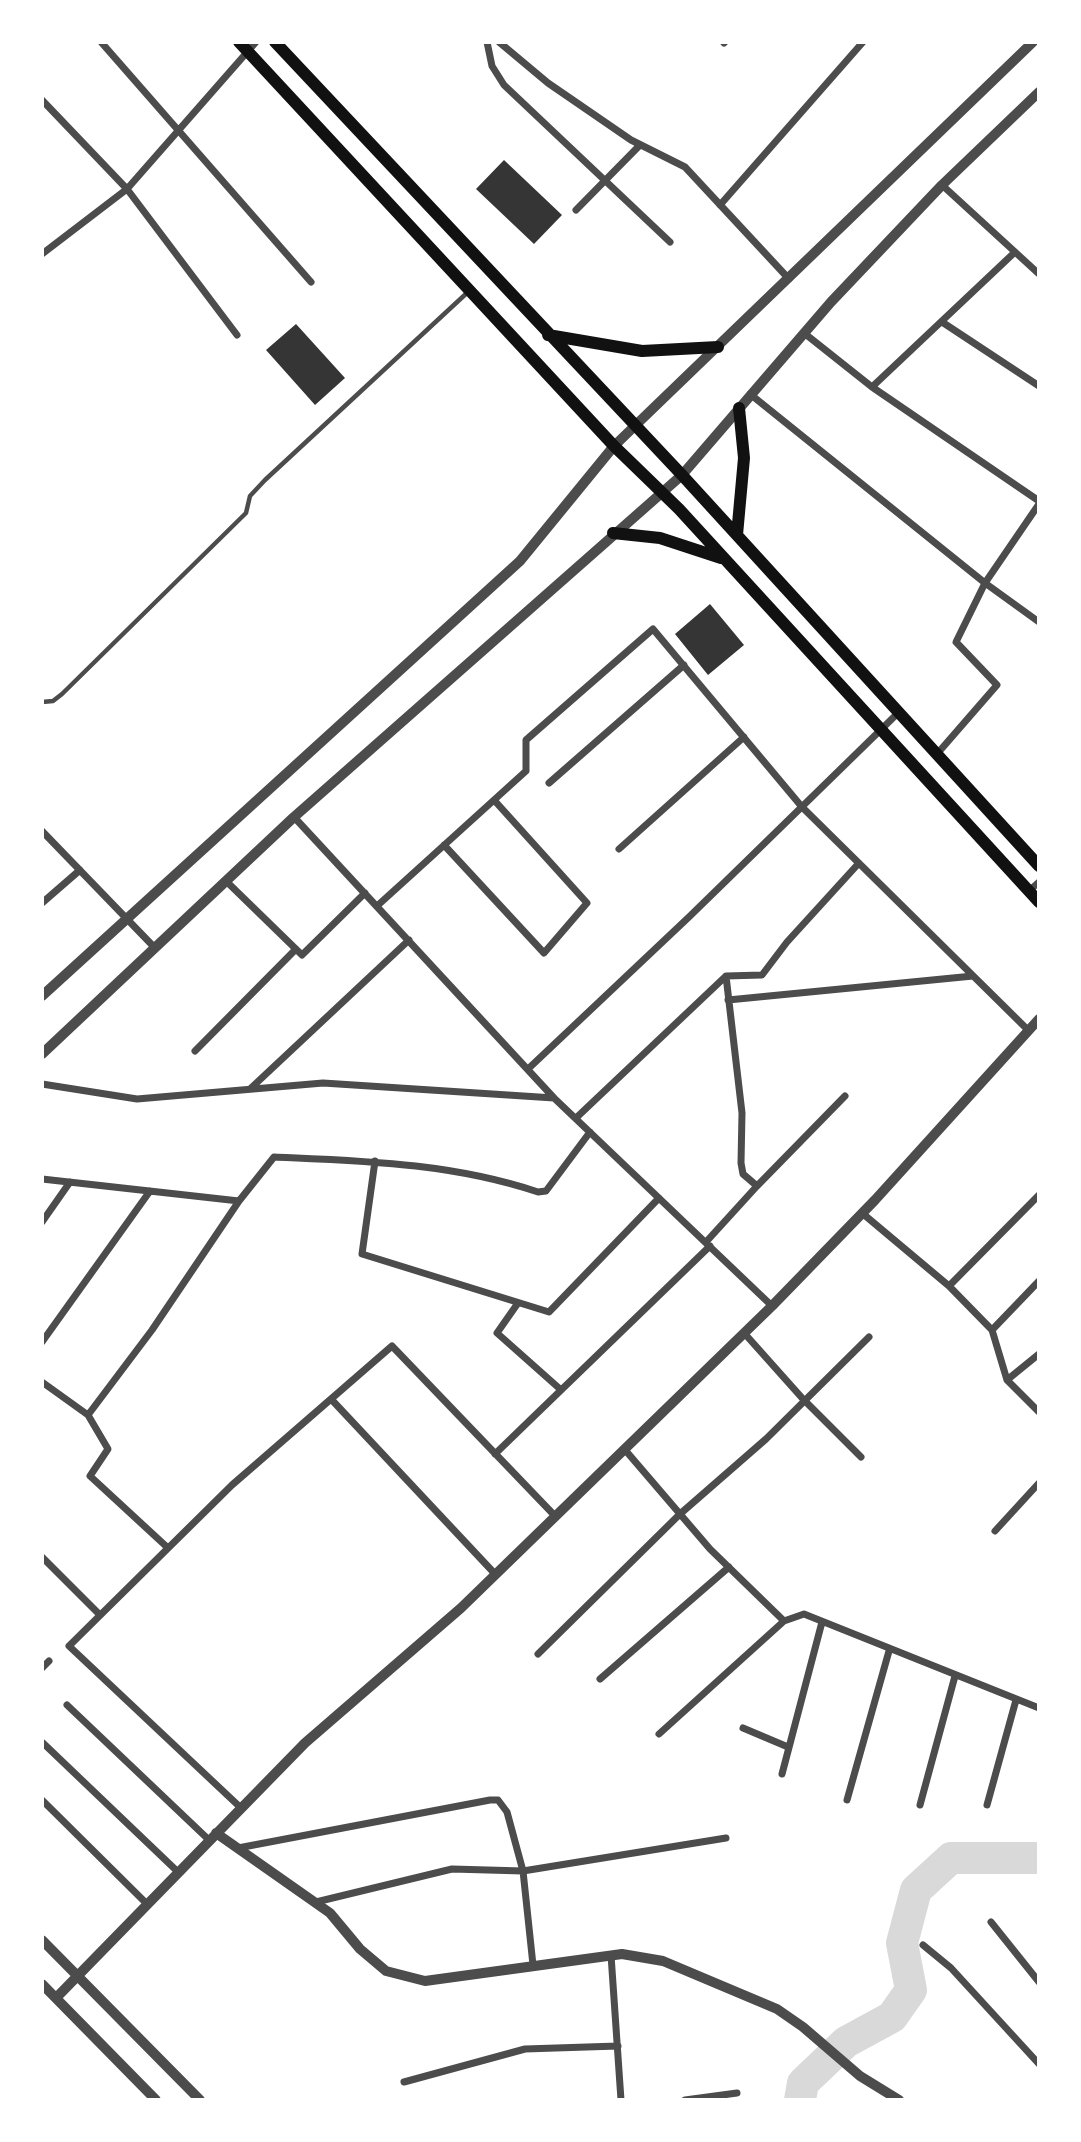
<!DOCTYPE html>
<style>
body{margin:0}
#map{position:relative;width:1081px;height:2142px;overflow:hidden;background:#fff;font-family:Karla,sans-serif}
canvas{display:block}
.frame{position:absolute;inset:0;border:44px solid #fff;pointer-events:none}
</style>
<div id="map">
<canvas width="1081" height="2142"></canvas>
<div class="frame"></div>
</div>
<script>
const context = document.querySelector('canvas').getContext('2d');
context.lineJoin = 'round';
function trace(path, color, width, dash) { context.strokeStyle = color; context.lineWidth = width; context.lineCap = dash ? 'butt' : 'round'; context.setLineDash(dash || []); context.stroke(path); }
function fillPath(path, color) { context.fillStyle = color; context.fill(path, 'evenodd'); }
const river = new Path2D(`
 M800 2100 803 2083 846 2042 892 2017 911 1990 902 1943 916 1890 951 1858H1039`);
const building = new Path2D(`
 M504 160 562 215 534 244 476 189Z
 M296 324 345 378 315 405 266 350Z
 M710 604 744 645 708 675 675 634Z`);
const service = new Path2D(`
 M42 702 53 701 62 694 246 513 250 496 265 480 469 291`);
const minor = new Path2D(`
 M101 42 311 282
 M487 42 492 66 504 85 670 242
 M499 42 548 83 631 140 685 167 789 279
 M724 43 725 42
 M42 100 127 189 237 335
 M942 185 1039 274
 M720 205 863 42
 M576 210 640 145
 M42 254 127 189 256 42
 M942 322 1039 386
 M804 333 872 387 1039 501
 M872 387 1015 252
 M750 394 985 583 1039 622
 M937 754 997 685 956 642 985 583 1039 504
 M549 783 684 665
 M294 817 554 1098
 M42 831 155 948
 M444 845 544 953 587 903 494 800
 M619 849 744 737
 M226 881 302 955 365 893
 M1029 891 1039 882
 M42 903 80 870
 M377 906 526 771V740L653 629 802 807 1029 1031
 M728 1000 973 976
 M195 1051 296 949
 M528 1069 690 916 899 712
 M42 1084 137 1099 323 1083 554 1098 772 1306
 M250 1089 409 940
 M576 1118 726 976 762 975 787 942 859 863
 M375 1161 362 1254 549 1312 659 1198
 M42 1179 239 1201 274 1157C364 1161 451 1163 538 1192L546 1191 590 1132
 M757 1186 845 1096
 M862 1213 949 1286 1039 1195
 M42 1222 70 1182
 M706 1242 757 1186 743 1174 741 1163 742 1113 726 976
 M949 1286 992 1330 1039 1281
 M518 1303 497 1333 560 1389
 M992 1330 1007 1380 1039 1412
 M745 1334 803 1399 861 1457
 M42 1342 150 1191
 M1007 1380 1039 1354
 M42 1382 88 1415 152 1330 239 1201
 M331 1399 496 1575
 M88 1415 108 1449 90 1476 168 1548
 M626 1451 710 1549 784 1621 659 1734
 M495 1454 710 1246
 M995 1531 1039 1483
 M42 1557 100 1615
 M784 1621 804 1614 1039 1708
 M538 1654 680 1514 766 1439 869 1337
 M42 1668 49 1661
 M600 1679 729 1567
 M67 1705 209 1840
 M743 1728 788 1747
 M43 1743 178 1872
 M782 1774 822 1622
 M42 1800 146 1903
 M847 1800 889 1651
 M920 1805 955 1676
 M987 1805 1016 1700
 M241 1808 69 1646 232 1485 392 1346 556 1517
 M238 1848 490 1800H498L507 1812 523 1871 726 1838
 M316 1902 452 1869 523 1871 533 1965
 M991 1922 1039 1982
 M923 1945 951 1968 1039 2064
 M611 1955 621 2100
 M404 2082 525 2049 618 2046
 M685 2100 737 2093`);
const tertiary = new Path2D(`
 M42 996 520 561 614 446 1033 42
 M42 1054 294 817 682 475 831 302 942 185 1039 92
 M216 1833 330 1913 360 1949 386 1971 425 1981 622 1954 663 1961 777 2009 803 2027 860 2076 899 2100
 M42 1940 200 2100
 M42 1984 156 2100
 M56 1998 305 1743 461 1608 772 1306 875 1200 1039 1019`);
const secondary = new Path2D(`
 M239 42 614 446 679 509 1039 902
 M275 42 682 475 1039 866
 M548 335 642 351 718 347
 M613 533 660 538 721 558
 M737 535 744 458 739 408`);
trace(river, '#d9d9d9', 32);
fillPath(building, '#353535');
trace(service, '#4c4c4c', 4.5);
trace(minor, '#4c4c4c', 7);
trace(tertiary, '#4c4c4c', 10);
trace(secondary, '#111', 12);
</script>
